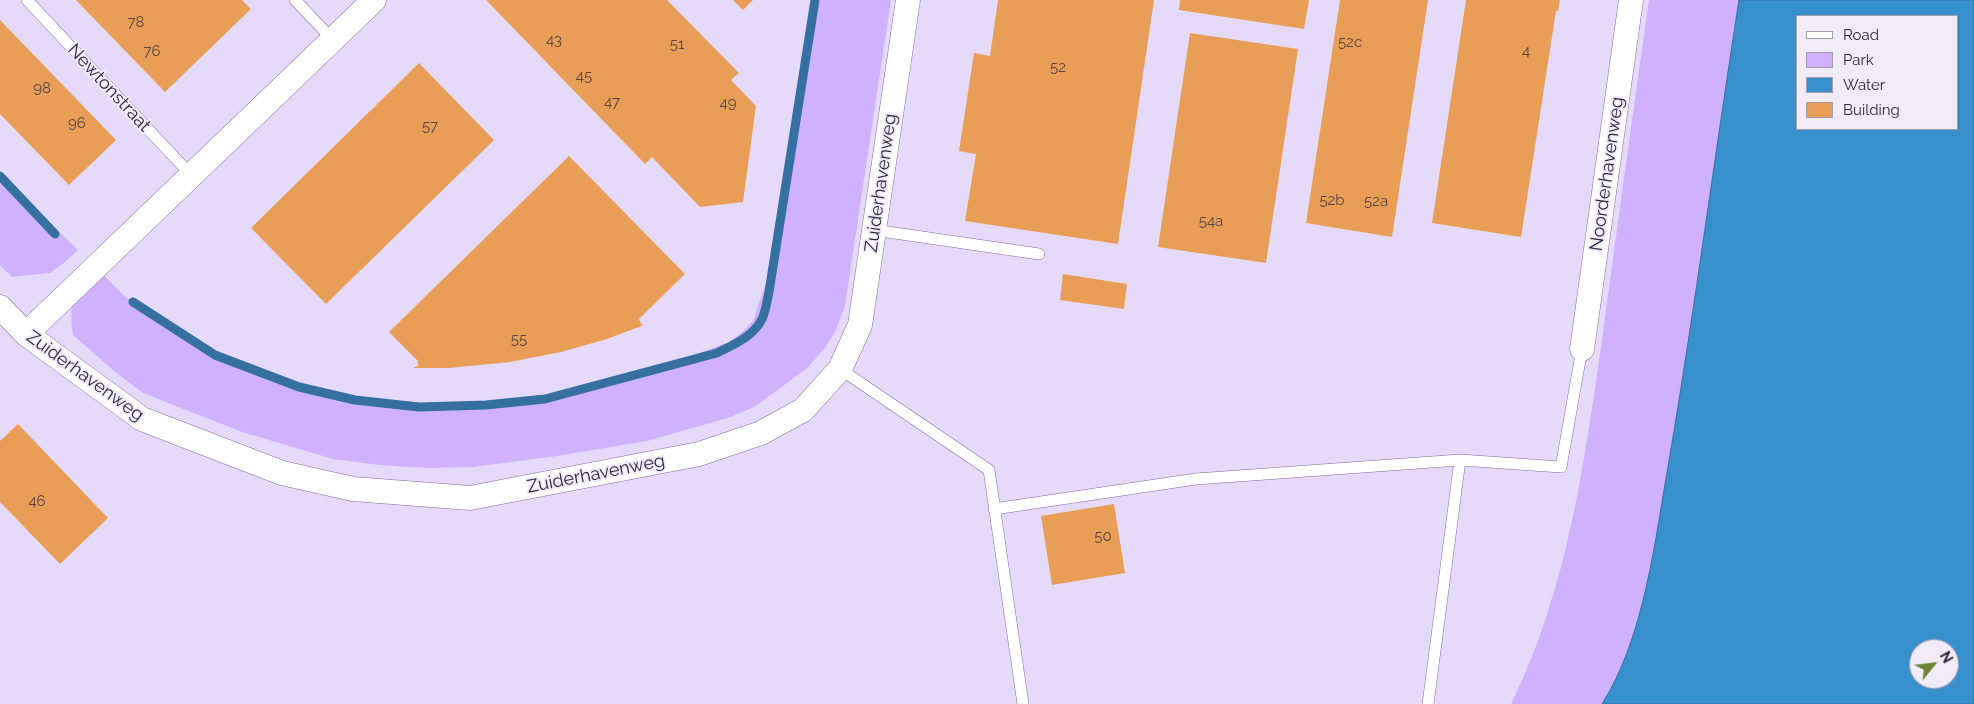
<!DOCTYPE html>
<style>
body{margin:0}
#map{position:relative;width:1974px;height:704px;overflow:hidden;background:#e6dafb;font-family:Raleway,sans-serif}
canvas{display:block}
.legend{position:absolute;left:1796px;top:15px;width:162px;height:115px;box-sizing:border-box;background:#f0ebf7;border:1px solid #a39dac;margin:0;padding:6px 9px;list-style:none;font-size:15px;color:#2f273c}
.legend li{display:flex;align-items:center;gap:10px;height:25px}
.legend b{width:25px;border:1px solid #a39dac}
.north{position:absolute;left:1909px;top:639px;width:50px;height:50px;box-sizing:border-box;background:#f0ebf7;border:1px solid #a39dac;border-radius:50%;rotate:61deg;font-size:14px;font-weight:700;line-height:20px;text-align:center;color:#2f273c}
.north::after{content:'';display:block;margin:auto;width:18px;height:22px;background:#6e8334;clip-path:polygon(50% 0,100% 100%,50% 72%,0 100%)}
</style>
<div id="map">
<canvas width="1974" height="704"></canvas>
<ul class="legend">
<li><b style="height:6px;background:#fff"></b>Road</li>
<li><b style="height:14px;background:#d0b1fe"></b>Park</li>
<li><b style="height:14px;background:#3790cc"></b>Water</li>
<li><b style="height:14px;background:#e89e57"></b>Building</li>
</ul>
<div class="north">N</div>
</div>
<script>
const context = document.querySelector('canvas').getContext('2d');
context.lineJoin = 'round';
function fillPath(path, color) { context.fillStyle = color; context.fill(path, 'evenodd'); }
function trace(path, color, width, dash) { context.strokeStyle = color; context.lineWidth = width; context.lineCap = dash ? 'butt' : 'round'; context.setLineDash(dash || []); context.stroke(path); }
function write(font, color, halo, rows, align = 'center') {
  context.font = font + ' Raleway,sans-serif'; context.lineWidth = 4; context.setLineDash([]); context.textBaseline = 'middle'; context.strokeStyle = halo; context.fillStyle = color; for (const [text, x, y, turn = 0] of rows) {
    context.save(); context.translate(x, y); context.rotate((+turn || 0) * Math.PI / 180); context.textAlign = isNaN(turn) ? turn : align; if (halo) context.strokeText(text, 0, 0); context.fillText(text, 0, 0); context.restore();
  }
}
const green = new Path2D(`
 M815 0H891L845 306 836 330 825 348 807 368 756 406 731 417 647 441 557 456 473 467 427 468 379 465 333 459 242 432 143 393 114 371 73 335C68 298 74 295 99 270 110 281 120 293 132 302 210 360 310 400 408 407 420 408 433 410 446 409 542 403 639 376 729 342L742 332 753 321 768 277 797 122Z
 M1649 0H1739C1715 153 1695 308 1669 461 1655 539 1645 636 1602 704H1511C1568 589 1585 459 1603 332 1618 222 1633 111 1649 0Z
 M0 174 78 250 64 263 50 273 12 277 0 265Z`);
const water = new Path2D(`
 M1739 0H1974V704H1602C1645 636 1655 539 1669 461 1695 308 1715 153 1739 0ZM1798 16H1958V129H1798ZM1919 649H1949V679H1919Z`);
const stream = new Path2D(`
 M0 176 55 234
 M133 302 215 355 299 387 355 400 419 407 486 405 545 399 717 353C733 345 753 337 762 319 766 311 767 300 769 292L815 0`);
const building = new Path2D(`
 M76 0H242L251 9 165 92Z
 M486 0H667L739 73 731 80 756 106 743 202 700 207 652 157 645 164Z
 M733 0H753L743 10Z
 M998 0H1154L1118 244 965 221 976 154 959 151 974 53 990 56Z
 M1180 0H1309L1304 29 1179 10Z
 M1340 0H1428L1392 237 1306 223Z
 M1466 0H1560L1558 11H1556L1521 237 1432 223Z
 M0 20 116 140 69 185 0 114Z
 M1190 33 1298 49 1266 263 1158 247Z
 M419 63 494 140 326 304 251 228Z
 M569 156 685 274 639 319 641 324 644 325 607 339 561 352 510 362 449 368H414V367L418 366V361L389 332Z
 M1063 274 1127 284 1124 309 1060 300Z
 M18 424 108 518 60 564 0 502V441Z
 M1114 504 1125 573 1052 585 1041 516Z`);
const lane = new Path2D(`
 M27 0 191 175
 M295 0 333 40
 M874 230 1039 254
 M840 369 989 470 1023 704
 M994 509 1196 479 1460 460
 M1428 704 1460 460 1561 467 1582 349`);
const street = new Path2D(`
 M0 307 26 334 142 419 282 473 353 489 470 498 699 454 761 433 803 410 840 369 860 325 908 0
 M26 334 374 0
 M1582 349 1631 0`);
const numberNames = [
 ["78",136,22],
 ["43",554,40],
 ["52c",1350,42],
 ["51",677,44],
 ["76",152,51],
 ["4",1526,51],
 ["52",1058,67],
 ["45",584,76],
 ["98",42,88],
 ["47",612,102],
 ["49",728,103],
 ["96",77,123],
 ["57",430,126],
 ["52b",1332,200],
 ["52a",1376,201],
 ["54a",1211,221],
 ["55",519,339],
 ["46",37,501],
 ["50",1103,536]
];
const streetNames = [
 ["Newtonstraat",109,88,47],
 ["Noorderhavenweg",1607,174,-82],
 ["Zuiderhavenweg",881,183,-82],
 ["Zuiderhavenweg",85,376,36],
 ["Zuiderhavenweg",596,474,-11]
];
fillPath(green, '#d0b1fe');
fillPath(water, '#3790cc');
trace(water, '#3570a1', 1);
trace(stream, '#3570a1', 9);
fillPath(building, '#e89e57');
trace(lane, '#806b9d', 12);
trace(street, '#806b9d', 25);
trace(lane, '#fff', 11);
trace(street, '#fff', 24);
write('15px', '#5d4543', null, numberNames);
write('18px', '#2f273c', '#f0ebf7', streetNames);
</script>
